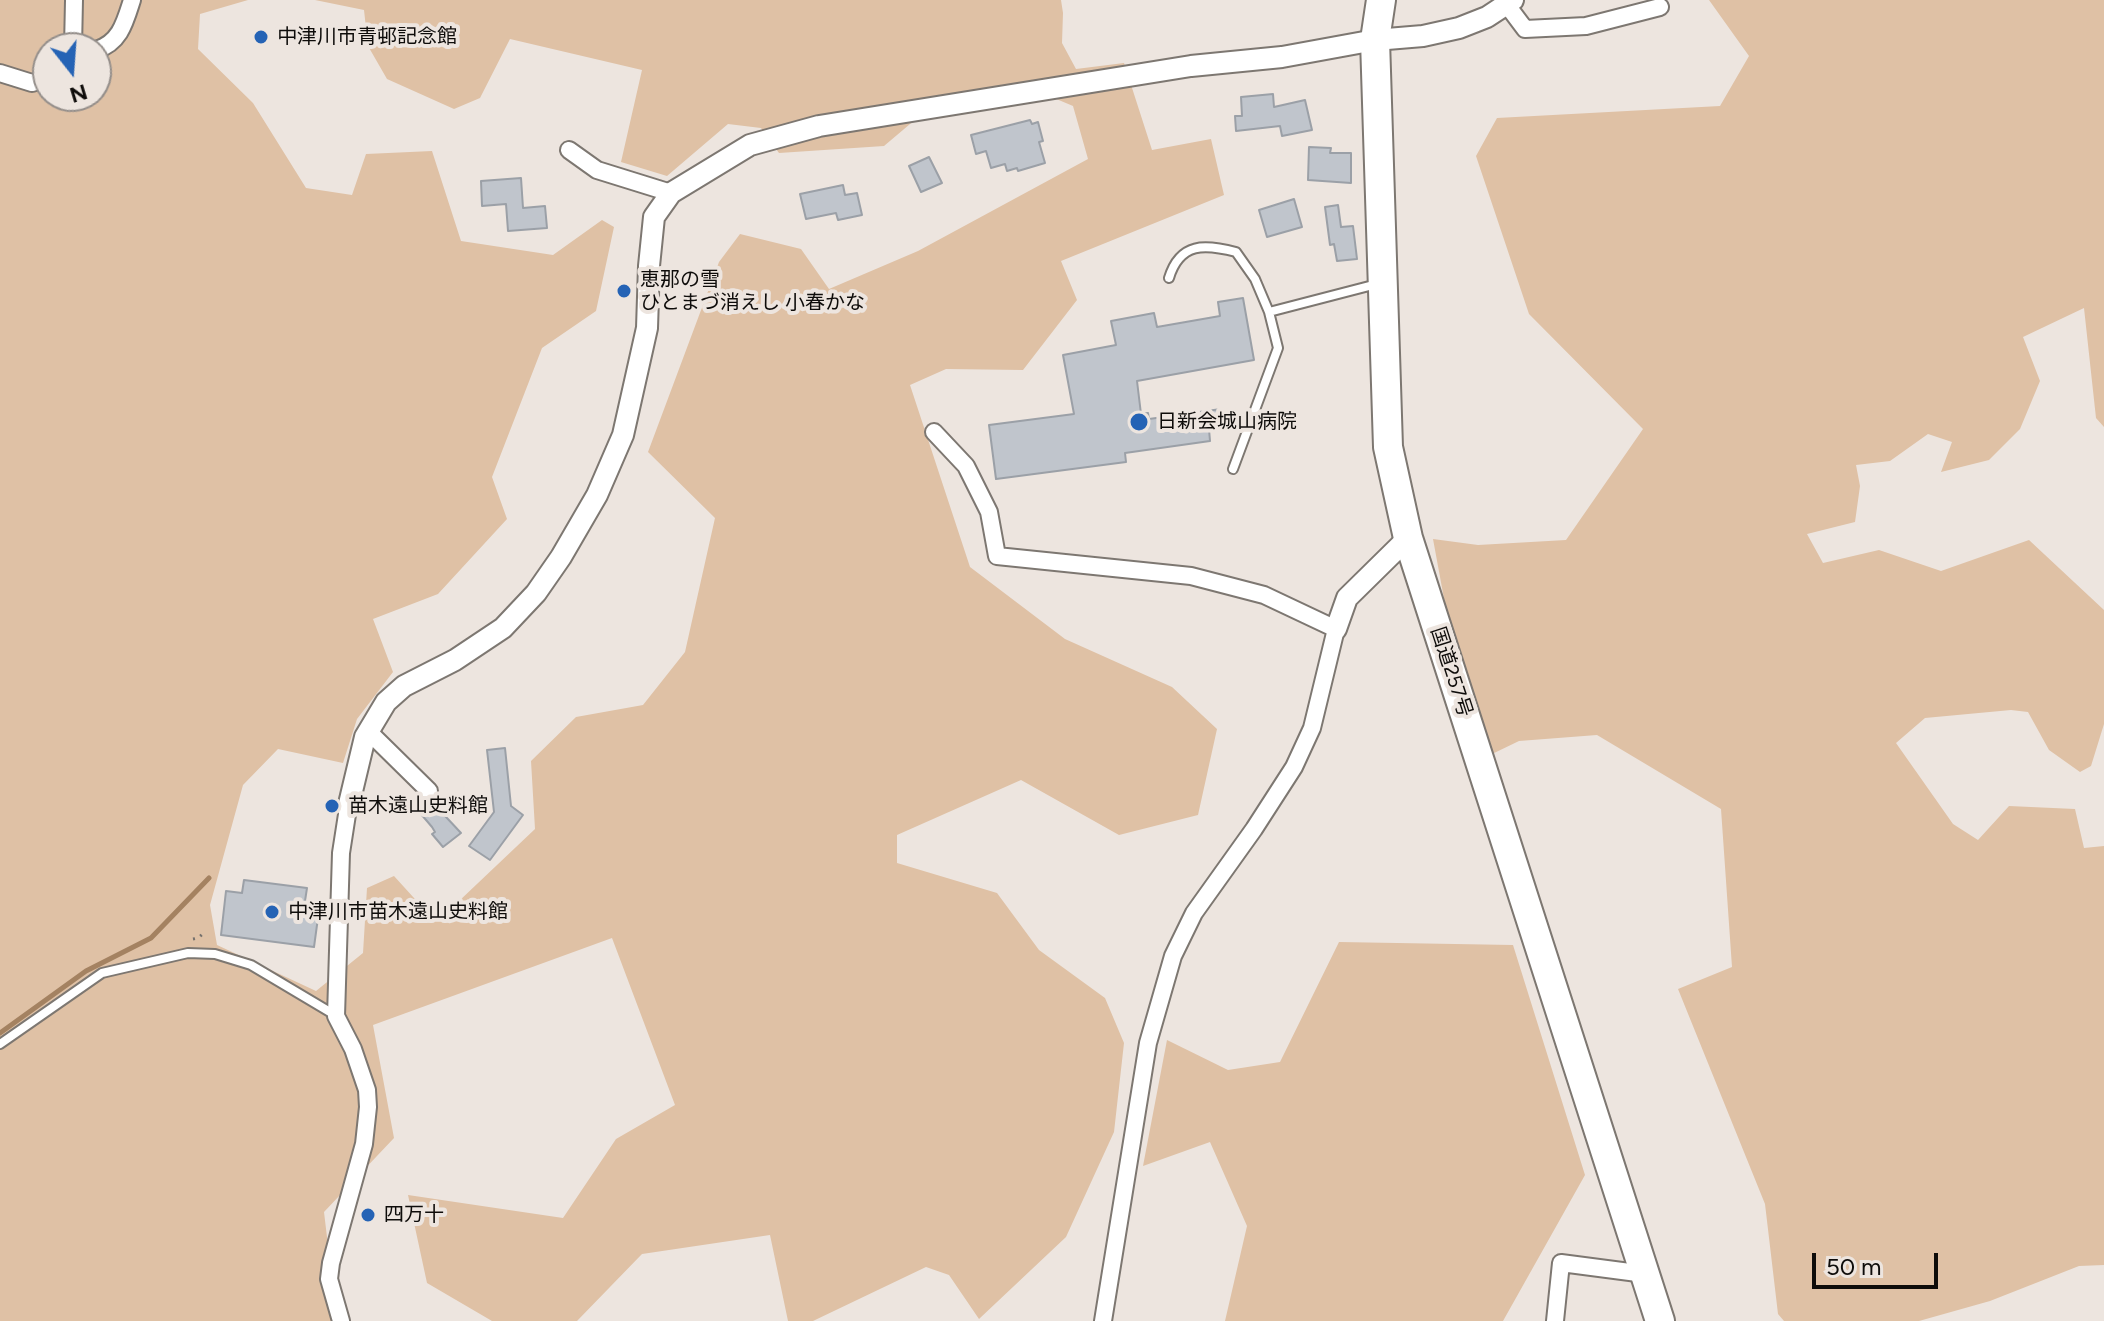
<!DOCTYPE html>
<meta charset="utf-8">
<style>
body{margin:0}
#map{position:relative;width:2104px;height:1321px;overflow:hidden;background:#ede5df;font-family:Figtree,sans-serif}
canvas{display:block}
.north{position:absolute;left:32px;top:32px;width:80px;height:80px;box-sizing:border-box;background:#ede5df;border:2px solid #948e8a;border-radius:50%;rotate:163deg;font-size:22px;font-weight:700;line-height:32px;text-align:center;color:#0e0c0a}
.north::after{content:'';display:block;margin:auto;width:28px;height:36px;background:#2563b5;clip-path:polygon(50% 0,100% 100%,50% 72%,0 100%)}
.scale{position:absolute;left:1812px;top:1253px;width:126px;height:36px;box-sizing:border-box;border:4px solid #0e0c0a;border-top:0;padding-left:10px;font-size:24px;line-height:28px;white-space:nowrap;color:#0e0c0a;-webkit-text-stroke:6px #ede5df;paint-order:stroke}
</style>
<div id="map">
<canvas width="2104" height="1321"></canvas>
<div class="north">N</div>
<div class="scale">50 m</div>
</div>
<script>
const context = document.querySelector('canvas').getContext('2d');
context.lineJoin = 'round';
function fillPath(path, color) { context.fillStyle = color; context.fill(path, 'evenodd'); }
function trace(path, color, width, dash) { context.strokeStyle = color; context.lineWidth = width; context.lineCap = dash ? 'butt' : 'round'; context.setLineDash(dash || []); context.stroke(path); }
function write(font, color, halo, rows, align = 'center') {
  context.font = font + ' Figtree,"Noto Sans JP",sans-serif'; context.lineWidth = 8; context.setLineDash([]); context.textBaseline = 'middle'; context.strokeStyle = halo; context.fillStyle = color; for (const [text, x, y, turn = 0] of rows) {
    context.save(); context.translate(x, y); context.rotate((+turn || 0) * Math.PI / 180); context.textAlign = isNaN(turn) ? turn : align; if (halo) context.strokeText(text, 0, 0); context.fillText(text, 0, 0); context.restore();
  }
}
const green = new Path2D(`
 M0 0H248L200 14 198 49 253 103 306 188 352 195 366 154 432 151 461 241 553 255 602 220 614 227 596 311 542 348 492 477 507 519 438 594 373 619 393 672 357 719 343 763 278 749 243 785 210 905 217 945 316 991 363 953 367 888 394 876 424 909 458 902 535 829 531 761 576 717 643 705 685 652 715 518 648 452 719 262 740 234 801 249 829 289 918 251 1088 159 1073 106 1023 85 942 97 884 146 779 153 761 128 728 124 667 176 621 162 642 70 510 39 480 98 454 109 387 79 368 46 364 10 315 0H1061L1063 13 1062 43 1076 69 1124 63 1152 150 1211 139 1224 195 1061 261 1077 300 1023 370 946 369 910 385 970 567 1065 639 1172 687 1217 729 1198 815 1119 835 1021 780 897 835V863L997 893 1039 950 1105 998 1124 1043 1114 1132 1066 1237 979 1319 949 1275 926 1267 813 1321H788L770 1235 642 1254 577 1321H492L427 1283 408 1195 563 1218 616 1139 675 1105 612 938 373 1025 394 1138 324 1212 337 1321H0ZM48 48H96V96H48Z
 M1709 0H2104V427L2096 418 2084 308 2023 337 2040 381 2020 429 1989 460 1941 472 1952 442 1928 434 1890 461 1856 465 1860 486 1855 522 1807 534 1823 563 1879 550 1941 571 2029 540 2104 610V724L2091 766 2080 772 2049 750 2028 712 2011 710 1925 718 1896 743 1953 824 1978 840 2009 806 2075 809 2084 848 2104 846V1265L2079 1266 1990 1301 1919 1321H1784L1778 1314 1765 1204 1678 989 1732 967 1721 809 1597 735 1519 741 1490 755 1452 642 1433 539 1478 545 1566 540 1643 429 1529 314 1476 156 1497 118 1720 106 1749 56Z
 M1339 942 1513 945 1585 1175 1503 1321H1225L1247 1226 1210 1142 1143 1166 1167 1040 1228 1070 1280 1062Z`);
const stream = new Path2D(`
 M0 1033 86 971 151 938 209 878`);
const building = new Path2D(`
 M1273 94 1274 107 1305 100 1312 130 1282 136 1280 126 1236 131 1235 116H1242L1241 97Z
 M1030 120 1032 124 1038 122 1043 141 1039 142 1045 163 1018 171 1017 168 1007 171 1005 164 991 168 986 151 976 154 971 135Z
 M1309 147 1331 148 1330 153H1351V183L1308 180Z
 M929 157 942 183 921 192 909 166Z
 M521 178 523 208 545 206 547 228 508 231 506 204 482 206 481 181Z
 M843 185 845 195 857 193 862 215 838 220 836 213 806 219 800 194Z
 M1294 199 1302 227 1267 237 1259 210Z
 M1338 205 1341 227 1353 226 1357 259 1337 261 1334 244 1330 245 1325 207Z
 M1243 298 1254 360 1137 381 1141 414 1148 413 1149 419 1221 409 1223 428 1209 429 1210 441 1125 453 1126 462 996 479 989 425 1074 414 1063 355 1116 345 1111 321 1154 313 1157 327 1220 316 1218 302Z
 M505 748 511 806 523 815 490 860 469 846 494 812 487 750Z
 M424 800 432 802 461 833 443 847 432 834 435 832 432 827 415 807Z
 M244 880 307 888 305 901 320 903 314 947 221 935 226 891 242 893Z`);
const path = new Path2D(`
 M193 939 198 938 206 931`);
const service = new Path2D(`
 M1169 278C1180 242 1205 244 1236 252L1255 279 1269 312
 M1233 469 1278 348 1269 312 1377 284
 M0 1044 102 973 188 953 215 954 251 965 335 1015`);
const minor = new Path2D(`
 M1507 5 1525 29 1586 26 1660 7
 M73 48 74 0
 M96 50C120 43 125 22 132 0
 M0 73 32 83 48 78
 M569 150 597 170 671 193
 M934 432 966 466 989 512 997 556 1191 576 1264 595 1336 629 1312 728 1294 767 1254 829 1194 913 1173 956 1148 1043 1103 1321
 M368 731 429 791
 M341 1321 329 1279 331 1263 364 1144 368 1107 367 1090 353 1049 336 1016 341 853 348 808
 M1555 1321 1561 1263 1645 1274`);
const tertiary = new Path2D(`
 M1336 629 1347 598 1408 538
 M348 808 365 737 386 702 404 686 455 660 503 628 536 593 561 557 597 495 623 435 647 328 649 266 654 217 671 193 750 145 819 126 1191 66 1282 57 1375 40 1423 36 1459 28 1487 17 1513 0`);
const trunk = new Path2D(`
 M1381 0 1375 40 1388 447 1408 538 1660 1321`);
const markers = [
 [261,37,8,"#2563b5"],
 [624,291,8,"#2563b5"],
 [1139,422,10,"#2563b5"],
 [332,806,8,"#2563b5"],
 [272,912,8,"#2563b5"],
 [368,1215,8,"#2563b5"]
];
const poiNames = [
 ["中津川市青邨記念館",277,37],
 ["恵那の雪",640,280],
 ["ひとまづ消えし 小春かな",640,303],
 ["日新会城山病院",1157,422],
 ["苗木遠山史料館",348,806],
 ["中津川市苗木遠山史料館",288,912],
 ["四万十",384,1215]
];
const streetNames = [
 ["国道257号",1451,672,72]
];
fillPath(green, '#dfc1a5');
trace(stream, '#a48261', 5);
fillPath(building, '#c0c5cc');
trace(building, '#9ba0a7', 2);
trace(service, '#7d7771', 12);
trace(minor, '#7d7771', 20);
trace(tertiary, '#7d7771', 24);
trace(trunk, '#7d7771', 32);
trace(path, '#75716d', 3, [2, 6]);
trace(service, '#fff', 8);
trace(minor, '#fff', 16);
trace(tertiary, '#fff', 20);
trace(trunk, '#fff', 28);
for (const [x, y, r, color] of markers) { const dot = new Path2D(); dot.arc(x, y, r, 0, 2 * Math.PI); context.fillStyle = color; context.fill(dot); trace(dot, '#ede5df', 3); }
write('20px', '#0e0c0a', '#ede5df', poiNames, 'left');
write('20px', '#0e0c0a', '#ede5df', streetNames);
</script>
